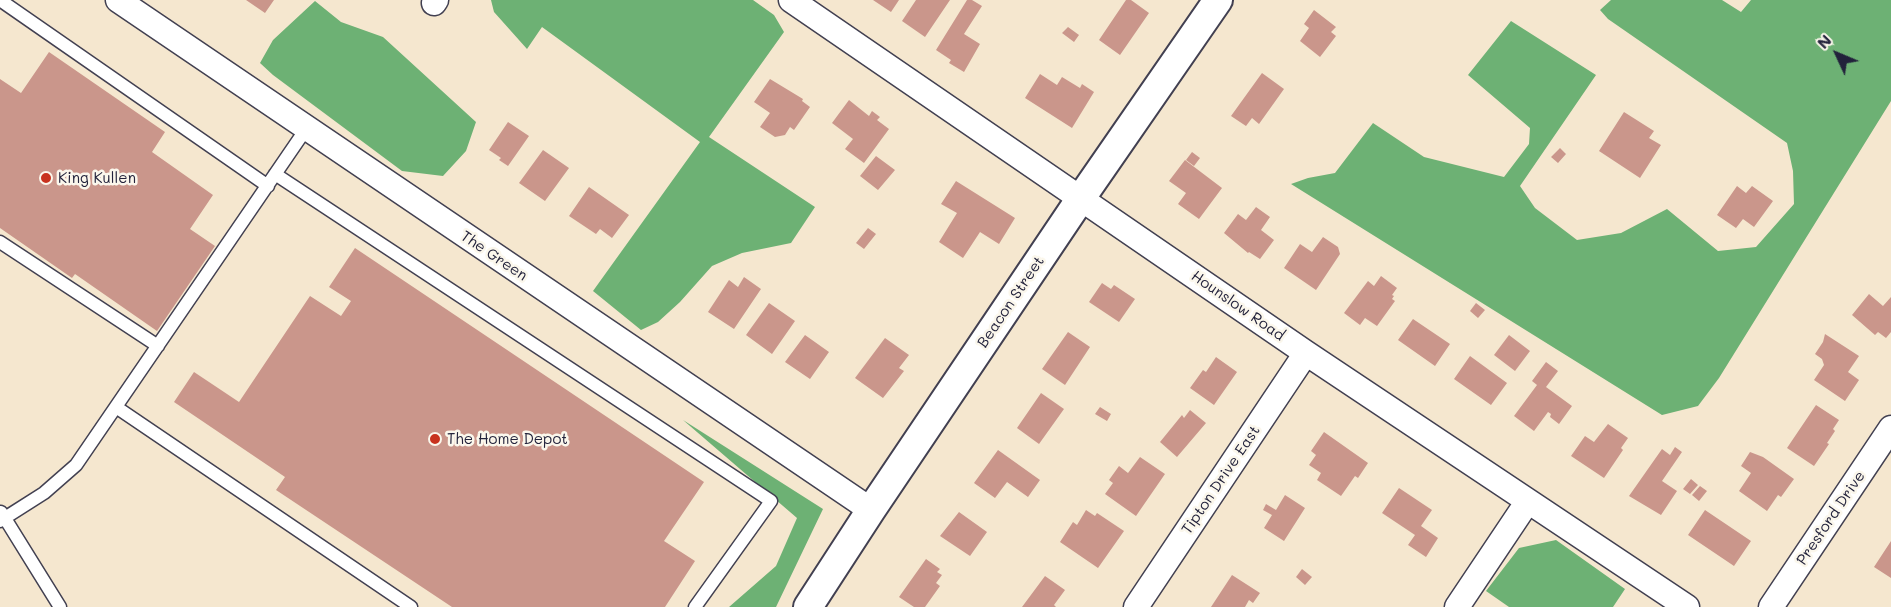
<!DOCTYPE html>
<style>
body{margin:0}
#map{position:relative;width:1891px;height:607px;overflow:hidden;background:#f5e7cf;font-family:Mali,sans-serif}
canvas{display:block}
.north{position:absolute;left:1807px;top:24px;width:60px;height:60px;-webkit-text-stroke:4px #fbf7ec;paint-order:stroke;rotate:314deg;font-size:16px;font-weight:700;line-height:24px;text-align:center;color:#22223b}
.north::after{content:'';display:block;margin:auto;width:21px;height:27px;background:#22223b;clip-path:polygon(50% 0,100% 100%,50% 72%,0 100%)}
</style>
<div id="map">
<canvas width="1891" height="607"></canvas>
<div class="north">N</div>
</div>
<script>
const context = document.querySelector('canvas').getContext('2d');
context.lineJoin = 'round';
function fillPath(path, color) { context.fillStyle = color; context.fill(path, 'evenodd'); }
function trace(path, color, width, dash) { context.strokeStyle = color; context.lineWidth = width; context.lineCap = dash ? 'butt' : 'round'; context.setLineDash(dash || []); context.stroke(path); }
function write(font, color, halo, rows, align = 'center') {
  context.font = font + ' Mali,sans-serif'; context.lineWidth = 5; context.setLineDash([]); context.textBaseline = 'middle'; context.strokeStyle = halo; context.fillStyle = color; for (const [text, x, y, turn = 0] of rows) {
    context.save(); context.translate(x, y); context.rotate((+turn || 0) * Math.PI / 180); context.textAlign = isNaN(turn) ? turn : align; if (halo) context.strokeText(text, 0, 0); context.fillText(text, 0, 0); context.restore();
  }
}
const forest = new Path2D(`
 M491 0H753L774 15 784 32 709 137 815 207 791 243 742 253 712 266 680 302 658 322 641 330 593 291 700 142 542 27 527 49 494 12Z
 M1611 0H1722L1741 12 1751 0H1891V101L1719 378 1698 406 1662 415 1291 184 1308 178 1335 173 1373 123 1424 157 1504 177 1529 144 1530 128 1468 75 1511 21 1596 75 1520 186 1535 208 1577 240 1621 233 1667 209 1718 251 1756 247 1794 204 1793 171 1787 143 1608 19 1600 10Z
 M315 1 341 22 383 37 476 122 466 151 443 176 402 171 273 75 260 63 273 40Z
 M683 420 823 509 776 607H729L776 566 797 518Z
 M1556 540 1625 589 1613 607H1509L1486 591 1519 548Z`);
const building = new Path2D(`
 M246 0H274L265 13Z
 M873 0H899L891 12Z
 M916 0H950L925 37 902 21Z
 M967 0H972L982 6 964 34 980 44 964 72 949 63 951 60 936 50Z
 M1126 0H1131L1149 13 1120 55 1099 40Z
 M1314 10 1336 27 1331 32 1336 36 1320 57 1300 41 1309 28 1304 24Z
 M1068 27 1079 35 1074 42 1062 33Z
 M49 52 165 132 152 152 213 195 190 229 215 246 157 331 75 274 72 278 0 228V79L21 93Z
 M1262 73 1284 89 1259 124 1252 118 1246 126 1231 116Z
 M1040 74 1057 85 1062 77 1080 88 1082 84 1094 92 1072 128 1025 98Z
 M770 79 803 99 802 101 810 107 794 130 790 127 785 135 775 137 760 127 770 113 754 102Z
 M849 100 869 116 872 111 880 117 877 120 889 129 864 163 845 149 853 139 832 123Z
 M1624 112 1654 131 1649 138 1661 145 1640 178 1599 151Z
 M508 122 529 136 508 166 499 160 501 158 489 150Z
 M1560 148 1566 154 1558 163 1551 157Z
 M543 150 569 168 545 201 519 183Z
 M1192 152 1200 158 1194 166 1186 160Z
 M876 156 895 170 878 190 860 176Z
 M1185 160 1222 188 1199 219 1178 204 1186 193 1169 181Z
 M956 181 1015 218 999 244 980 232 963 258 939 242 957 213 941 204Z
 M1737 186 1746 193 1752 186 1773 201 1754 227 1743 219 1736 228 1717 215Z
 M589 187 629 215 612 238 600 229 596 234 569 216Z
 M1256 207 1270 217 1261 230 1274 240 1260 259 1249 252 1248 253 1224 233 1238 214 1246 220Z
 M868 228 876 234 864 249 856 243Z
 M1323 237 1338 247 1340 254 1316 290 1284 268 1300 244 1312 252Z
 M355 248 704 482 664 541 695 561 665 607H452L276 490 285 477 174 402 194 372 239 402 310 296 341 316 351 301 329 287Z
 M1381 276 1397 288 1392 295 1394 296 1392 299 1395 301 1377 326 1365 318 1360 325 1344 313 1368 281 1374 286Z
 M744 277 761 289 734 329 708 312 729 280 738 287Z
 M1102 283 1111 289 1114 285 1135 299 1119 322 1089 302Z
 M1869 294 1883 306 1891 297V332L1886 338 1878 332 1875 335 1852 315Z
 M769 303 795 321 772 354 746 335Z
 M1476 303 1485 310 1478 318 1470 311Z
 M1413 319 1450 344 1435 366 1398 340Z
 M1068 332 1090 347 1065 385 1042 369Z
 M1825 334 1859 356 1848 372 1859 380 1845 401 1814 380 1824 365 1822 359 1815 354 1823 342Z
 M805 335 829 352 810 379 785 362Z
 M1509 335 1530 351 1515 371 1494 355Z
 M885 338 909 355 899 368 904 371 883 398 855 378Z
 M1470 356 1507 383 1491 405 1454 379Z
 M1216 357 1237 372 1214 405 1190 388 1203 370 1206 372Z
 M1546 362 1558 371 1546 387 1572 406 1559 424 1550 417 1551 414 1548 412 1534 431 1514 416 1537 385 1532 381Z
 M1041 393 1064 409 1039 444 1017 428Z
 M1816 405 1839 420 1833 429 1835 431 1827 443 1829 444 1814 466 1787 448Z
 M1100 407 1111 414 1107 421 1095 414Z
 M1190 410 1206 423 1177 457 1160 442 1182 415 1184 418Z
 M1608 424 1628 438 1621 448 1623 450 1604 478 1571 456 1585 436 1594 442Z
 M1324 432 1368 463 1358 478 1355 476 1341 496 1317 480 1321 473 1309 465 1316 455 1311 451Z
 M1675 447 1682 452 1662 481 1677 491 1661 515 1629 496 1662 449 1670 455Z
 M998 450 1040 480 1028 497 1007 482 995 498 974 483Z
 M1750 452 1763 457 1794 479 1781 497 1778 495 1767 511 1739 491 1751 473 1741 466Z
 M1140 457 1165 474 1136 516 1105 494 1113 483 1109 480 1119 466 1128 473Z
 M1691 479 1698 485 1690 494 1683 489Z
 M1700 486 1707 491 1699 501 1692 495Z
 M1399 488 1432 510 1421 526 1438 538 1426 557 1408 545 1415 535 1382 513Z
 M1285 495 1305 508 1284 541 1264 528 1272 515 1263 510 1266 504 1276 510Z
 M1086 510 1095 516 1097 513 1124 531 1098 568 1060 542 1073 522 1077 525Z
 M1705 510 1751 541 1734 566 1688 535Z
 M959 512 987 532 970 556 940 536Z
 M1891 541V578L1874 567Z
 M926 559 940 569 937 572 942 575 936 583 940 586 925 607H914L899 597Z
 M1302 569 1312 577 1305 585 1296 577Z
 M1232 575 1260 593 1253 603 1249 600 1245 607H1211Z
 M1045 576 1065 590 1054 605 1056 607H1022Z`);
const service = new Path2D(`
 M0 0 268 186
 M275 174 771 501 695 607
 M0 242 158 346
 M116 407 411 607
 M1 512 60 607
 M0 521 44 493 76 465 306 129`);
const minor = new Path2D(`
 M118 0 871 510
 M791 0 1306 353 1687 607
 M434 3 436 0
 M1136 607 1306 353
 M1457 607 1528 501
 M1771 607 1891 428`);
const tertiary = new Path2D(`
 M808 607 871 510 1081 198 1218 0`);
const markers = [
 [46,178,6,"#c8321e"],
 [435,439,6,"#c8321e"]
];
const poiNames = [
 ["King Kullen",58,178],
 ["The Home Depot",447,439]
];
const streetNames = [
 ["The Green",494,256,34],
 ["Beacon Street",1011,302,-56],
 ["Hounslow Road",1238,306,35],
 ["Tipton Drive East",1221,480,-56],
 ["Presford Drive",1831,518,-56]
];
fillPath(forest, '#6db174');
fillPath(building, '#ca968b');
trace(service, '#424051', 15);
trace(minor, '#424051', 27);
trace(tertiary, '#424051', 32);
trace(service, '#fff', 12);
trace(minor, '#fff', 24);
trace(tertiary, '#fff', 28);
for (const [x, y, r, color] of markers) { const dot = new Path2D(); dot.arc(x, y, r, 0, 2 * Math.PI); context.fillStyle = color; context.fill(dot); trace(dot, '#fbf7ec', 2); }
write('15px', '#22223b', '#fbf7ec', poiNames, 'left');
write('15px', '#22223b', '#fbf7ec', streetNames);
</script>
